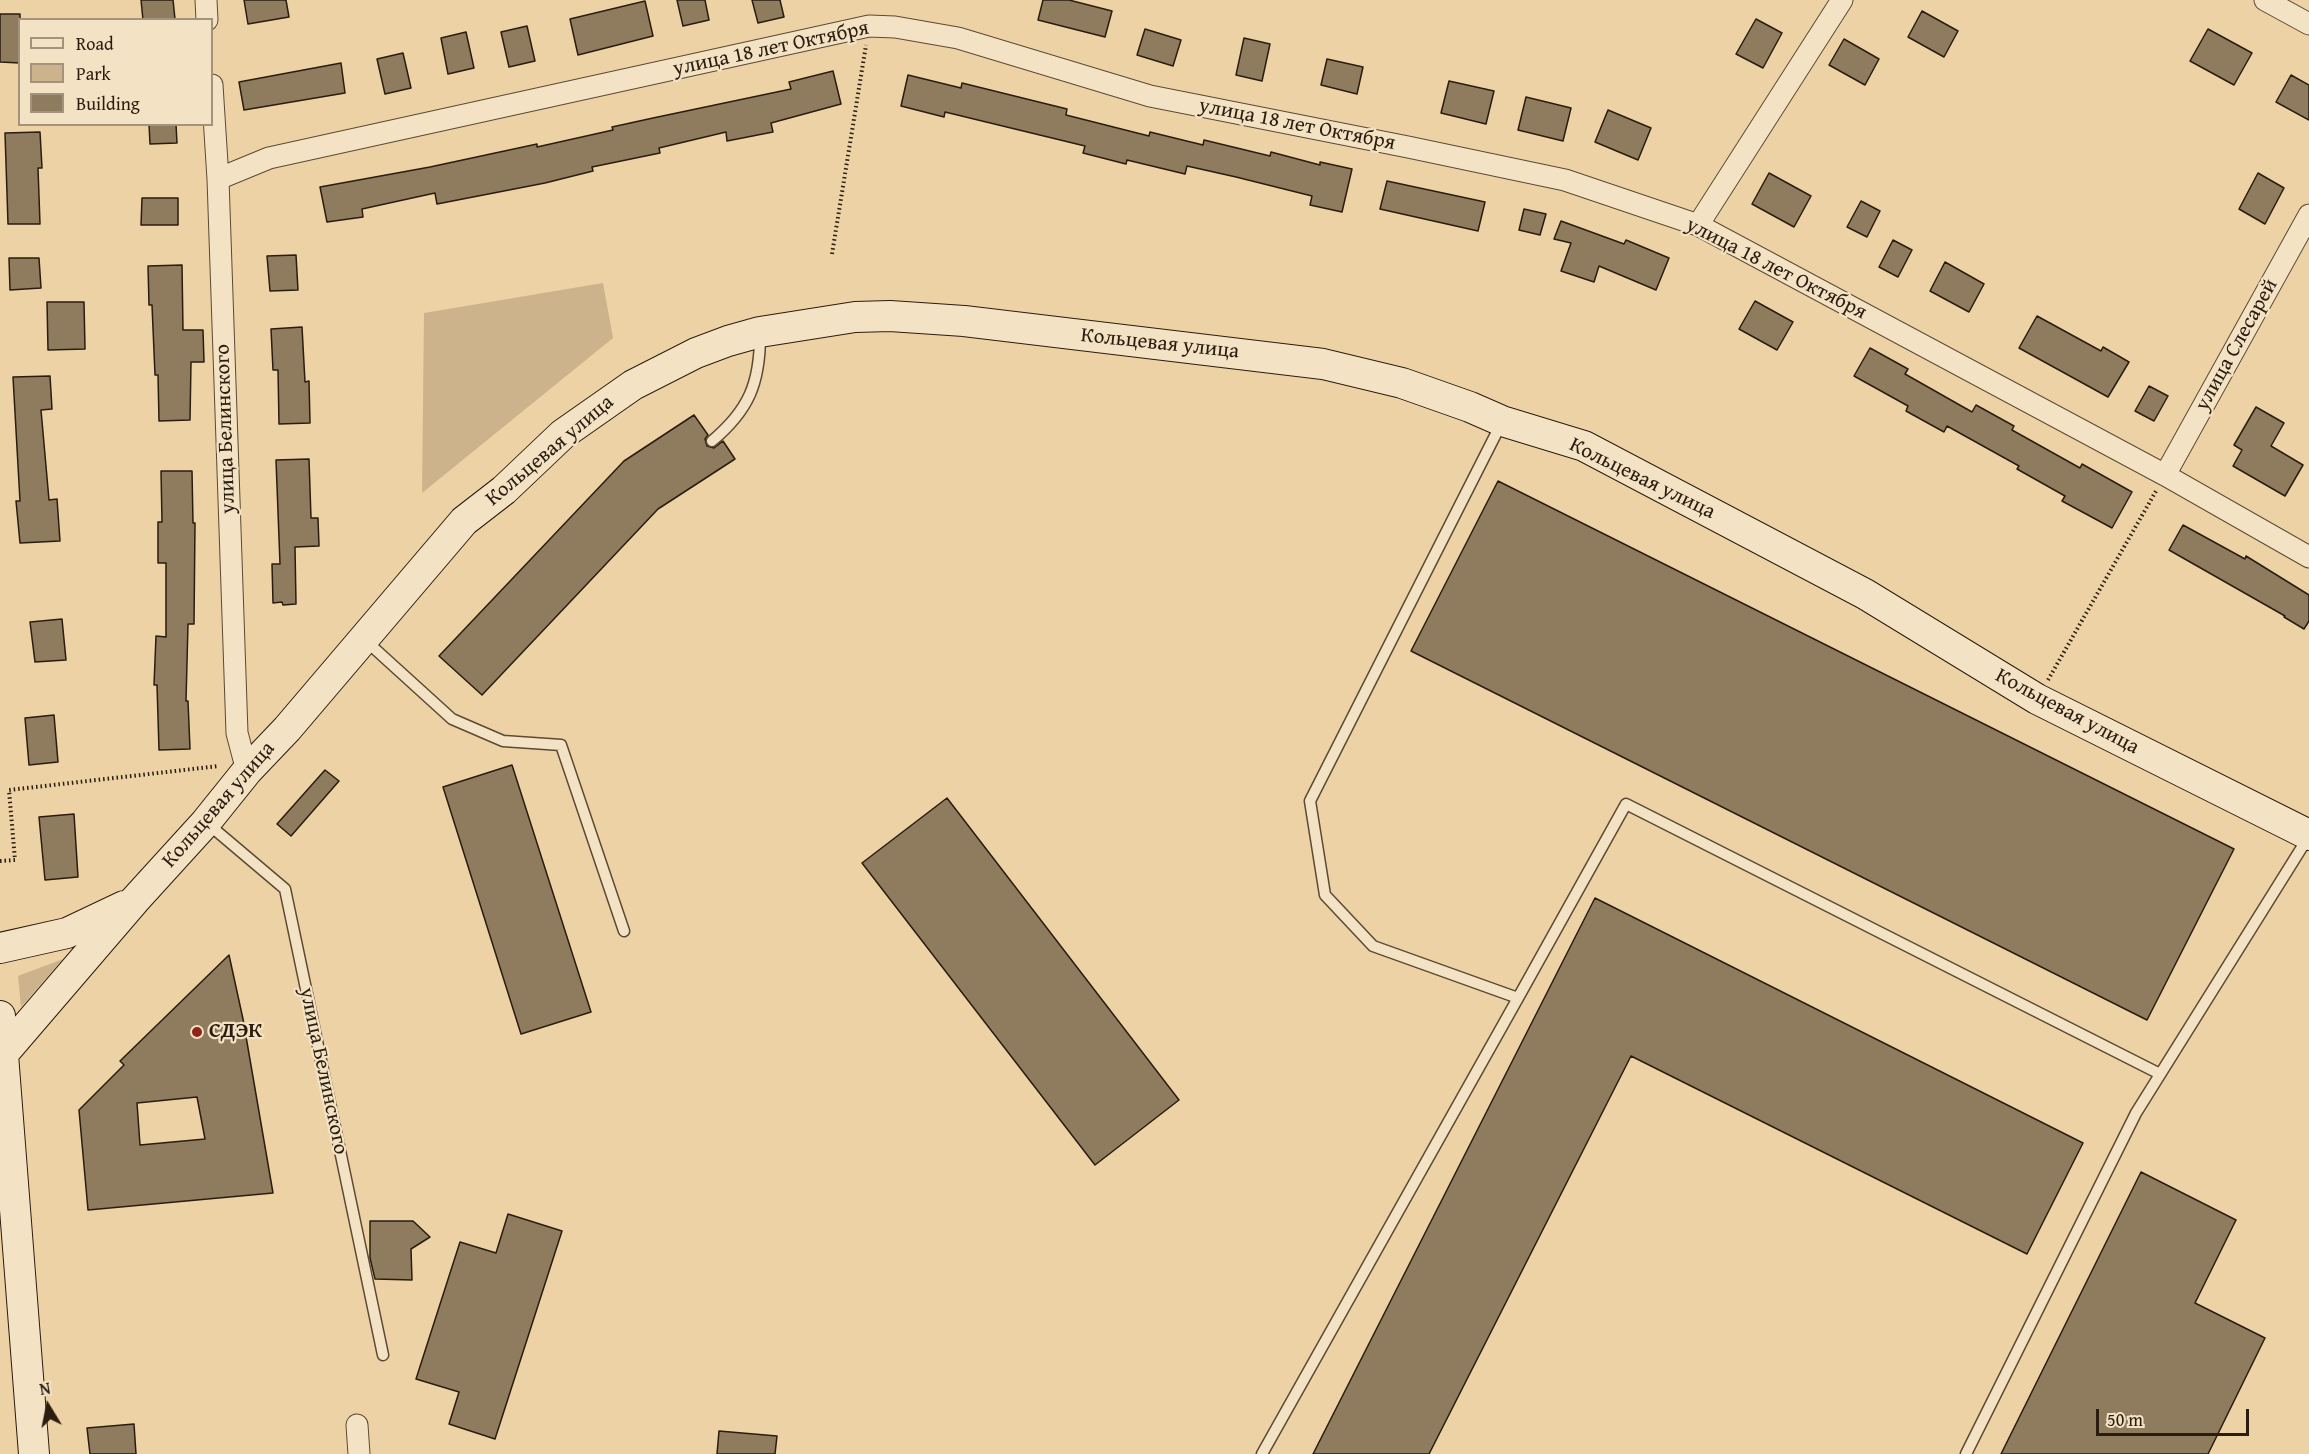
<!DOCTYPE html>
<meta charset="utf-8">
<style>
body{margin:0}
#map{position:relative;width:2309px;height:1454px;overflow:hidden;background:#edd2a5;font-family:"Gentium Book Plus",serif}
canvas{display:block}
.legend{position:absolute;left:18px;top:18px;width:195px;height:108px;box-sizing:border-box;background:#f3e2c4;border:2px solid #a3937c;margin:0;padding:8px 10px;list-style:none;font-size:18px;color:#2a1d0f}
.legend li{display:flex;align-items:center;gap:12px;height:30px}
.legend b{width:30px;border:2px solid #a3937c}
.north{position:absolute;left:18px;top:1376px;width:60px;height:60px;-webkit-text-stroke:4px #f3e2c4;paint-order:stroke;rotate:350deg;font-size:16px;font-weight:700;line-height:24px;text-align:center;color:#2a1d0f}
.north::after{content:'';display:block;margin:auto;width:21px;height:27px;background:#2a1d0f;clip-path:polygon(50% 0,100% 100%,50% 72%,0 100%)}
.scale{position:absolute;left:2096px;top:1409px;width:153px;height:27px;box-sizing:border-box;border:3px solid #2a1d0f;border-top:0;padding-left:8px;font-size:18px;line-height:21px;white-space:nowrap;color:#2a1d0f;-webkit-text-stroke:4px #f3e2c4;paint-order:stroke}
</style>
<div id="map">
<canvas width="2309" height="1454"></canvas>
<ul class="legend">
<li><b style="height:8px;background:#f3e2c4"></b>Road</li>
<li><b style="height:16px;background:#ccb38c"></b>Park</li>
<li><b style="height:16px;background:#8f7b5d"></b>Building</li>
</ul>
<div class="north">N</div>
<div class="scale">50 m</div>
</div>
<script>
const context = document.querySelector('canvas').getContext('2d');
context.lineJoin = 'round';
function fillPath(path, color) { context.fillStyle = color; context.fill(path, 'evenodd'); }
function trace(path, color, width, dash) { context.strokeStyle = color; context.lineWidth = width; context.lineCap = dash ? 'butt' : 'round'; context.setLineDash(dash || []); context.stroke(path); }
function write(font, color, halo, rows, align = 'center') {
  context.font = font + ' "Gentium Book Plus",serif'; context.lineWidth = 4.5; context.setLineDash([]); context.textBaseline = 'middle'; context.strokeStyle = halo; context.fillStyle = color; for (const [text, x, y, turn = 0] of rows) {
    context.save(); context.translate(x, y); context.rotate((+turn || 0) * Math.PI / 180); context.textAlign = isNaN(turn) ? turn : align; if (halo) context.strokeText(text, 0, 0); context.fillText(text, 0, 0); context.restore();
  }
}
const green = new Path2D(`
 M603 283 613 338 422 493 424 313Z
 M63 959 21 1007 18 976Z`);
const building = new Path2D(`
 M141 0H173L175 19 143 20Z
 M244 0H286L289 17 248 24Z
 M677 0H705L709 20 683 26Z
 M752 0H780L784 17 758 23Z
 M1043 0H1069L1112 11 1105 37 1038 20Z
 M645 1 653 36 578 55 570 19Z
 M1922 11 1958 31 1944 57 1908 37Z
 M0 14H20V63L0 62Z
 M1756 19 1782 33 1763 68 1736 54Z
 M527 26 535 61 509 67 501 32Z
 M1145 29 1181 40 1173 66 1137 55Z
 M2208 29 2252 53 2234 85 2190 61Z
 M466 32 474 68 448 74 441 38Z
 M1244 38 1270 44 1262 81 1236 75Z
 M1844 39 1879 59 1865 85 1829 65Z
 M403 53 411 88 385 94 377 59Z
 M1327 59 1363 67 1357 94 1321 85Z
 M341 63 345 93 244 110 239 82Z
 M833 71 841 104 771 123 773 132 727 141 726 132 659 148 660 153 592 167 593 171 545 183 437 204 435 193 362 209 363 217 327 222 320 187 430 167 537 144V147L613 130 612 127 653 118 791 89 789 82Z
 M908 75 961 88 962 83 1067 109 1066 115 1149 136 1150 132 1203 145 1204 140 1270 156 1271 152 1320 165V162L1352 169 1342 212 1310 205 1312 196 1236 177 1187 166 1185 174 1127 160 1126 164 1083 153 1085 146 945 112 944 117 901 106Z
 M2291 75 2309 85V120L2276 102Z
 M1449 81 1494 91 1486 124 1441 113Z
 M1526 97 1571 108 1563 141 1518 130Z
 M1608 110 1651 128 1638 160 1595 142Z
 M149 124H176L177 143 150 144Z
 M40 132 42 168H38L40 224H8L5 133Z
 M1769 173 1811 196 1794 227 1752 204Z
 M2258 173 2284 188 2265 224 2239 209Z
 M1387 181 1485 202 1478 231 1380 209Z
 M142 198H178V225H141Z
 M1861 201 1880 211 1867 237 1847 227Z
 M1524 209 1546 214 1540 235 1519 230Z
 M1561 221 1624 244 1626 240 1669 258 1656 290 1599 266 1594 282 1561 271 1571 243 1554 239Z
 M1893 240 1912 250 1898 277 1879 267Z
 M296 255 298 290 270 291 267 256Z
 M9 258H39L41 288 10 290Z
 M1945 262 1984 284 1969 312 1930 291Z
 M182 265 183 330H203L204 362H191L190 420 159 421 158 375H155L152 305H149L148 266Z
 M1755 301 1793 322 1777 350 1739 329Z
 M47 302H84L85 349 48 350Z
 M2037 316 2101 351 2103 347 2129 362 2108 397 2019 348Z
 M302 327 305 382 309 381 310 423 279 424 278 370H273L271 329Z
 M1870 348 1908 369 1905 374 1972 412 1976 405 2014 426 2012 430 2080 468 2082 464 2132 492 2112 528 2062 501 2065 496 2017 469 2019 466 1947 426 1944 432 1906 411 1908 406 1854 376Z
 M50 376 52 409 41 410 49 500 57 499 60 541 20 543 16 501H20L13 377Z
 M2149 386 2168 396 2154 421 2135 411Z
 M2256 407 2284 423 2271 446 2303 465 2285 496 2233 466 2242 450 2234 445Z
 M694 415 708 435 705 439 707 446 714 448 723 441 735 459 658 509 482 695 439 656 624 461Z
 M309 459 311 518H318L319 546 295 547 296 604 283 605 282 602 273 603 272 564H280L276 460Z
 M161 471H192L193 523H195L194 624H188L186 701H188L190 749 159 750 157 685H154L156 636 166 637V563H158V522H162Z
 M1498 481 2234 849 2147 1020 1411 651Z
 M2183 525 2245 559 2246 556 2309 595V621L2304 629 2284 617 2285 616 2169 550Z
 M62 619 66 660 35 662 30 622Z
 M54 715 58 762 29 765 25 718Z
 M512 765 591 1012 521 1034 443 787Z
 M325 770 339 781 291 836 277 824Z
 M947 798 1179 1100 1095 1165 862 863Z
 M74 814 78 877 45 880 39 817Z
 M1595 898 2083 1143 2027 1254 1631 1056 1429 1454H1313Z
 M229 955 243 1019 273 1193 88 1210 79 1110 124 1065 120 1061ZM197 1097 205 1139 140 1145 137 1103Z
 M2141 1172 2236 1220 2195 1303 2265 1338 2208 1454H2001Z
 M508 1214 562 1231 495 1439 449 1424 459 1392 416 1379 460 1242 496 1253Z
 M370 1221H413L430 1237 411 1249 412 1280 375 1279 370 1258Z
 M134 1424 136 1454H90L87 1428Z
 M719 1431 777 1436 775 1454H717Z`);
const path = new Path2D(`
 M832 254 866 45
 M2048 680 2156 491
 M0 861 15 860 9 790 219 766`);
const lane = new Path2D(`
 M1502 422 1310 801 1325 895 1373 946 1518 998 1626 804 2160 1074
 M712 441C749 410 760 383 760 335
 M365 640 452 719 503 741 561 745 624 931
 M207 823 285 889 383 1355
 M1262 1454 1518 998
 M1966 1454 2136 1113 2309 836`);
const street = new Path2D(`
 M206 0 207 20
 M2265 0 2309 24
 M212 85 218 179 237 733 247 771
 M218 179 269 158 869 26 895 27 958 38 1150 96 1408 147 1565 180 1698 225 2165 475 2309 557
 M1698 225 1842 0
 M2165 475 2309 215
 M357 1425 359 1454`);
const secondary = new Path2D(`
 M0 948 67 933 124 906
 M0 1016 34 1454
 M2 1055 135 900 206 822 247 771 287 729 464 521 504 490 563 434 633 385 696 353 728 341 760 332 855 317 890 316 964 321 1323 364 1402 383 1470 407 1502 421 1584 446 1865 594 2037 699 2309 835`);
const markers = [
 [197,1032,6,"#8f2418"]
];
const streetNames = [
 ["улица 18 лет Октября",771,49,-12],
 ["улица 18 лет Октября",1297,125,11],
 ["улица 18 лет Октября",1776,269,27],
 ["Кольцевая улица",1160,344,6],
 ["улица Слесарей",2237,345,-61],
 ["улица Белинского",226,429,-92],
 ["Кольцевая улица",550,451,-40],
 ["Кольцевая улица",1642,479,26],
 ["Кольцевая улица",2067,712,28],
 ["Кольцевая улица",219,805,-49],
 ["улица Белинского",323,1071,78]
];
const poiNames = [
 ["СДЭК",209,1032]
];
fillPath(green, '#ccb38c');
fillPath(building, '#8f7b5d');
trace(building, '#2a1d0f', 1.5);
trace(lane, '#5b4a34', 13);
trace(street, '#5b4a34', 23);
trace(secondary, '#2a1d0f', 32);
trace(path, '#2a1d0f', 4, [1.5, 3]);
trace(lane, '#f3e2c4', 10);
trace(street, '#f3e2c4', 21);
trace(secondary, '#f3e2c4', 30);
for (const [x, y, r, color] of markers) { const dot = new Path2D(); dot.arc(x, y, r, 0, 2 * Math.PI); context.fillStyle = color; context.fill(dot); trace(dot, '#f3e2c4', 2); }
write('21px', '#2a1d0f', '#f3e2c4', streetNames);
write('bold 21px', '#2a1d0f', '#f3e2c4', poiNames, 'left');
</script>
